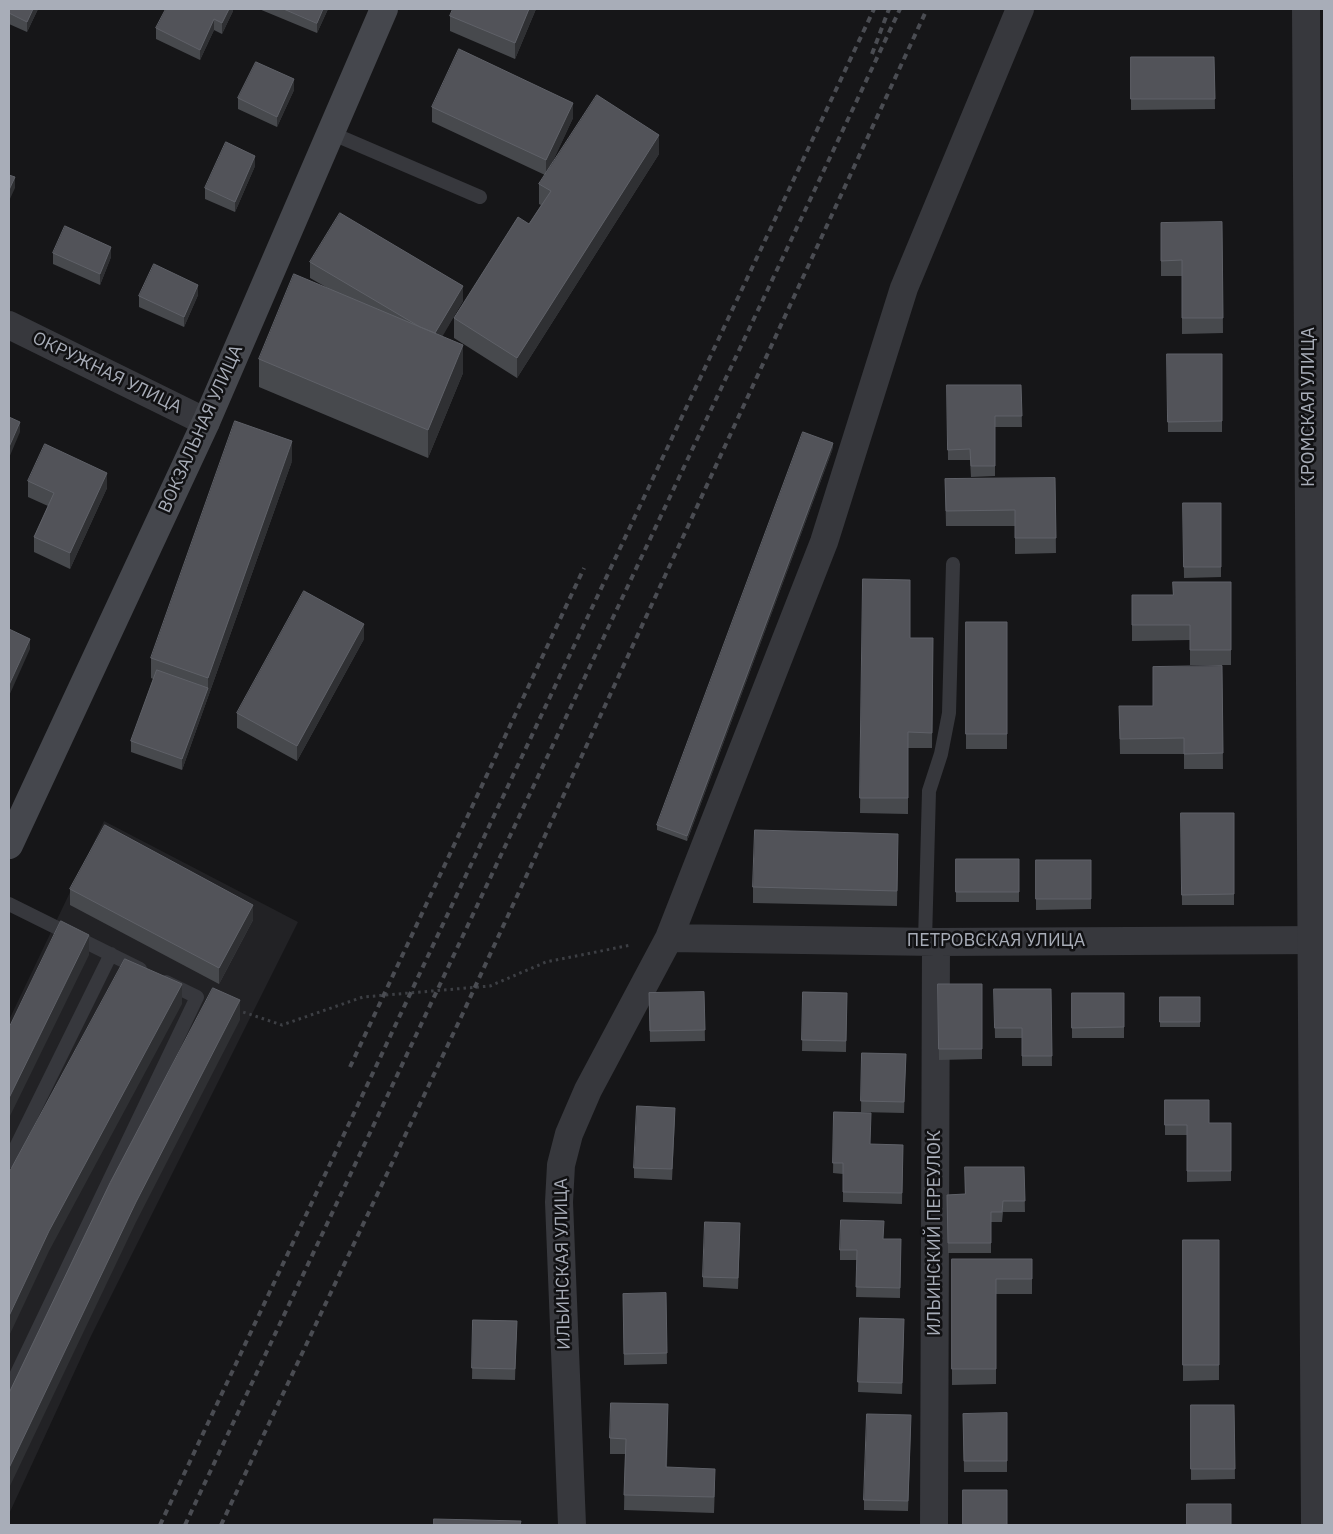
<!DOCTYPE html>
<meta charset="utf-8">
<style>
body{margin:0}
#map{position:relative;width:1333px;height:1534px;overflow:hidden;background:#161618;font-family:"IBM Plex Sans",sans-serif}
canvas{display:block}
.frame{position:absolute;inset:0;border:10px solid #a8adb8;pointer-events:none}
</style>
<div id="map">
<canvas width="1333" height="1534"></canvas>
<div class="frame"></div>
</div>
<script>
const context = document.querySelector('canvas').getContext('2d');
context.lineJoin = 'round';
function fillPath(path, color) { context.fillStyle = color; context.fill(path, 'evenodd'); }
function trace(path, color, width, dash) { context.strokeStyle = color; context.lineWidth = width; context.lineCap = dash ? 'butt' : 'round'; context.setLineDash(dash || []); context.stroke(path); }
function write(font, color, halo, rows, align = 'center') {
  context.font = font + ' "IBM Plex Sans",sans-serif'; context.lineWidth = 5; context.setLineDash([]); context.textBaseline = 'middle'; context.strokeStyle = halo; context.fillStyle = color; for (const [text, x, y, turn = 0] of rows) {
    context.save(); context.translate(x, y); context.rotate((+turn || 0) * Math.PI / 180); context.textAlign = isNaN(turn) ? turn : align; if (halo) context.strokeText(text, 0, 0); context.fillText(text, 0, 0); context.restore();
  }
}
const built = new Path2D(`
 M104 821 298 922 91 1336 9 1514V1020Z`);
const path = new Path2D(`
 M237 1010 282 1025 363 997 490 986 546 962 631 945`);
const service = new Path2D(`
 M331 133 480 197
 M9 904 140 969
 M925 941 929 791 941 754 949 713 953 564
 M9 1161 111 954
 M9 1390 197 997 166 982`);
const minor = new Path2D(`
 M669 938 936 942 1324 940
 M572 1525 559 1202 561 1165 569 1134 588 1090 669 938 824 542 904 288 1020 9
 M934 1525 936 942`);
const tertiary = new Path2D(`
 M1306 9 1315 1525
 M9 325 206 422`);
const secondary = new Path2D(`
 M9 845 206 422 384 9`);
const rail = new Path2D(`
 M872 54 889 9
 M350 1067 584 568
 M160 1525 874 9
 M185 1525 900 9
 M221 1525 463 1013 927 9`);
const wall = new Path2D(`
 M9 9H38L27 32 9 24Z
 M233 9V11L222 34 214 30 200 60 156 39V28Z
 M259 9H328L317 33Z
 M453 9H536L515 59 450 31V16Z
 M1131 57H1214L1215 109 1131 110Z
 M294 90 277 127 238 109V98Z
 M432 107 573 118 550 167 659 154 517 378 454 338V318L529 224 541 205 539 204V184L545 175 432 122Z
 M255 166 235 212 205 199V188Z
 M1222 222 1223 333 1182 334V276H1161V223Z
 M53 253 111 257 100 285 53 264Z
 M310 262 463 301 442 336 463 373 428 458 259 387V359L331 290 310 278Z
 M198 295 184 327 139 307V296Z
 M1167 354H1222V432H1168Z
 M947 385H1021L1022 427H995V476L971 477 970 460H948Z
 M833 448 687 841 657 830V825Z
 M292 461 182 770 131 752V741L153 679 151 678V658Z
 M1055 478 1056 553 1015 554V526H946L945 479Z
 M28 481 107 488 70 569 34 552V537L48 506 28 497Z
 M1183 503H1221V577L1184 578Z
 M863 579 910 638H933L932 748H908V814L860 813Z
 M1231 582V665H1190V640L1132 641V595H1173Z
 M966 622H1007V749H966Z
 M364 639 297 761 237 728V713Z
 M1222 666 1223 769H1184V754H1120L1119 706H1153Z
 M1181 813H1234V905H1182Z
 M898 850 897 906 753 903V887Z
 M956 859H1019V902H956Z
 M1036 860H1091V909L1036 910Z
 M70 889 253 920 219 984 70 905Z
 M938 984H982V1059L939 1060Z
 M994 989H1051L1052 1066H1022V1038H995Z
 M704 992 705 1041 650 1042 649 993Z
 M803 992 847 993 846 1052 802 1051Z
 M1072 993H1124V1038H1072Z
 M1160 997H1200V1027H1160Z
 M862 1053 906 1054 904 1113 861 1112Z
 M1165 1100 1209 1123H1231V1181L1187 1182V1135H1165Z
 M834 1112 870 1144 903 1145 902 1204 843 1202V1174L833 1173Z
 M675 1118 672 1180 634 1178V1168Z
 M1024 1167 1025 1212H1003L1002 1222H991V1253H948L947 1195 965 1194Z
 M740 1233 738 1289 703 1287V1277Z
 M884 1239H901L900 1298 856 1297 857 1260H840V1250Z
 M1183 1240H1219V1380L1183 1381Z
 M952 1259H1032V1294H996V1384L952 1385Z
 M666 1293 667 1364 624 1365 623 1294Z
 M860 1318 904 1330 902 1394 858 1392Z
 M473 1320 517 1321 515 1380 472 1379Z
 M1191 1405H1234L1235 1479 1191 1480Z
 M1007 1413V1472H964L963 1414Z
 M668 1420 667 1467 715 1484 714 1513 624 1510 625 1454H610V1438Z
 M911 1425 908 1511 864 1510V1500Z`);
const shadedWall = new Path2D(`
 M33 9H38L27 32V22Z
 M229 9H233V11L222 34V23Z
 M323 9H328L317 33V23Z
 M529 9H536L515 59V43Z
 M214 19V30L200 60V50Z
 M294 79V90L277 127V117Z
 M573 103V118L546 176V160Z
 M659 135V154L517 378V358Z
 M255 156V166L235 212V202Z
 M15 177V188L9 201V190Z
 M111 247V257L100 285V274Z
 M198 285V295L184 327V317Z
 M463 286V301L434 351V335Z
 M463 345V373L428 458V430Z
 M20 422V432L9 458V447Z
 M292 441V461L182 770V759L208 688V678Z
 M833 443V448L687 841V836Z
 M107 473V488L70 569V553Z
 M364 624V639L297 761V746Z
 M30 639V649L9 696V685Z
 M253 905V920L219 984V968Z
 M89 935V955L9 1118V1098Z
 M182 984V1004L49 1251 9 1336V1316L49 1231Z
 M240 1000V1020L136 1222 9 1488V1468L136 1202Z
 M668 1404V1420L666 1482V1467Z`);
const building = new Path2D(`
 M9 9H33L27 22 9 13Z
 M166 9H229L222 23 214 19 200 50 156 28Z
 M284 9H323L317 23Z
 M453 9H529L515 43 450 16Z
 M459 49 573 103 546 160 432 107Z
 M1131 57H1214L1215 99H1131Z
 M256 62 294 79 277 117 238 98Z
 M597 95 659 135 517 358 454 318 518 217 529 224 551 191 539 184Z
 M226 142 255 156 235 202 205 188Z
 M9 175 15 177 9 190Z
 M340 213 463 286 435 333 420 327 310 262Z
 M1222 222 1223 318H1182V260L1161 261V223Z
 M65 226 111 247 100 274 53 253Z
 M154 264 198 285 184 317 139 296Z
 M294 274 463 345 428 430 259 359Z
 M1167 354H1222V421L1168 422Z
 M947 385H1021L1022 416H995V466H971L970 449 948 450Z
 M9 417 20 422 9 447Z
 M235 421 292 441 208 678 151 658Z
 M803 432 833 443 687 836 657 825Z
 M45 444 107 473 70 553 34 537 54 493 28 481Z
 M1055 478 1056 538H1015V510L946 511 945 479Z
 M1183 503H1221V567H1184Z
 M863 579 910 580V638H933L932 733 908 732V798H860Z
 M1173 582H1231V650H1190V625H1132V595H1173Z
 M304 591 364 624 297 746 237 713Z
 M966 622H1007V734H966Z
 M9 629 30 639 9 685Z
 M1222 666 1223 753 1184 754V738L1120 739 1119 706H1153V667Z
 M157 670 208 688 182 759 131 741Z
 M1181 813H1234V894L1182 895Z
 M105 825 253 905 219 968 70 889Z
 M755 830 898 834 897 891 753 887Z
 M956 859H1019V892H956Z
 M1036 860H1091V899H1036Z
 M61 921 89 935 9 1098V1028Z
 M125 959 182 984 49 1231 9 1316V1173Z
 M938 984H982V1049H939Z
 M213 988 240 1000 136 1202 9 1468V1393L110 1183Z
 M994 989H1051L1052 1056H1022V1028H995Z
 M704 992 705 1030 650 1031 649 993Z
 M803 992 847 993 846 1041 802 1040Z
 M1072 993H1124V1027L1072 1028Z
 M1160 997H1200V1022H1160Z
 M862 1053 906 1054 904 1102 861 1101Z
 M1165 1100H1209V1123H1231V1171H1187V1125H1165Z
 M637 1106 675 1108 672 1169 634 1168Z
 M834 1112 871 1113 870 1144 903 1145 902 1193 843 1192V1163H833Z
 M965 1167H1024L1025 1201H1003L1002 1212H991V1243H948L947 1195 965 1194Z
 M841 1220 884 1221 883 1239H901L900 1288 856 1287 857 1250H840Z
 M705 1222 740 1223 738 1278 703 1277Z
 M1183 1240H1219V1365H1183Z
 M952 1259H1032V1279H996V1369H952Z
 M666 1293 667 1353 624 1354 623 1294Z
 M860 1318 904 1319 902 1383 858 1382Z
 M473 1320 517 1321 515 1369 472 1368Z
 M611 1403 668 1404 666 1467 715 1469 714 1497 624 1495 626 1439 610 1438Z
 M1191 1405H1234L1235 1469H1191Z
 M1007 1413V1461H964L963 1414Z
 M867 1414 911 1415 908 1501 864 1500Z
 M963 1490H1007V1525H963Z
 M1187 1504H1231V1525H1187Z
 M434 1519 521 1521 520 1525H434Z`);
const streetNames = [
 ["ОКРУЖНАЯ УЛИЦА",107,373,26],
 ["КРОМСКАЯ УЛИЦА",1309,407,-90],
 ["ВОКЗАЛЬНАЯ УЛИЦА",201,429,-66],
 ["ПЕТРОВСКАЯ УЛИЦА",996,941],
 ["ИЛЬИНСКИЙ ПЕРЕУЛОК",935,1233,-90],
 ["ИЛЬИНСКАЯ УЛИЦА",563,1264,-91]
];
fillPath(built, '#222225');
trace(path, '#3d3f44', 3, [2.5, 4]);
trace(service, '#37383d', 14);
trace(minor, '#37383d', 28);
trace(tertiary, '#37383d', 28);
trace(secondary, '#45474d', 28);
trace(rail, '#4a4c52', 4, [6, 5]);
fillPath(wall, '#47494d');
fillPath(shadedWall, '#2f3033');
fillPath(building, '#525359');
trace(building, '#5f6168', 1);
write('18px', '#a8adb8', '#111113', streetNames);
</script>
